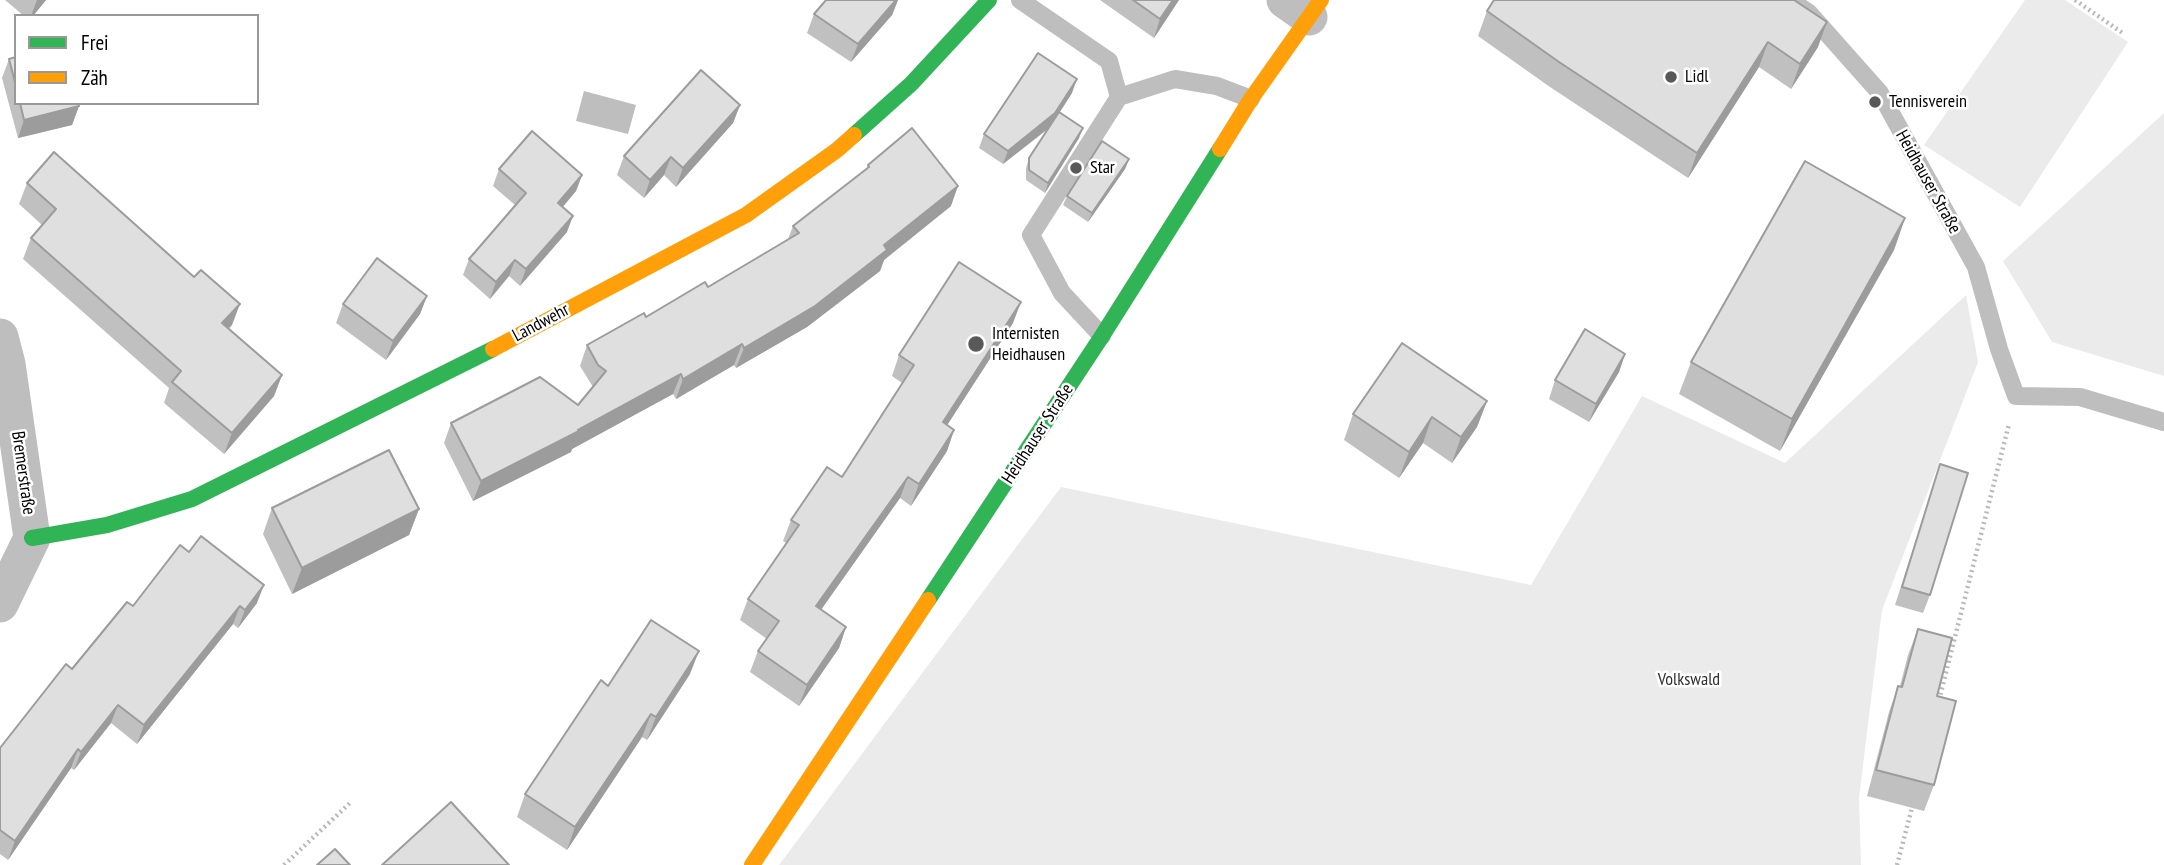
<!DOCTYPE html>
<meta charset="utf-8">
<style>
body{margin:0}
#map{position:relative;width:2164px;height:865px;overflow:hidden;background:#fff;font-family:"PT Sans Narrow",sans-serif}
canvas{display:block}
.legend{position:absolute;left:14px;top:14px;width:245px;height:91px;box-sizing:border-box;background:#fff;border:2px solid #999;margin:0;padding:9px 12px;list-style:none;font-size:21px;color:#000}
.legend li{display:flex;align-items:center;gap:14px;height:35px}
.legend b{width:35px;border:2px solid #999}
</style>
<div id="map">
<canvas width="2164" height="865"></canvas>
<ul class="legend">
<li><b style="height:9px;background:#30b455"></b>Frei</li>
<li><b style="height:9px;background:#ff9f0a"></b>Zäh</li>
</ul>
</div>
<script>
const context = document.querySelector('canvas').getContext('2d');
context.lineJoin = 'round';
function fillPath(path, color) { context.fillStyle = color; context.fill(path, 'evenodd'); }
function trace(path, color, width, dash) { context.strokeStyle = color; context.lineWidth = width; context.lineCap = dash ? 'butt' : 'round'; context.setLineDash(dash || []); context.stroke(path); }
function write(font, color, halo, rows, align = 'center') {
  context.font = font + ' "PT Sans Narrow",sans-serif'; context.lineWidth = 5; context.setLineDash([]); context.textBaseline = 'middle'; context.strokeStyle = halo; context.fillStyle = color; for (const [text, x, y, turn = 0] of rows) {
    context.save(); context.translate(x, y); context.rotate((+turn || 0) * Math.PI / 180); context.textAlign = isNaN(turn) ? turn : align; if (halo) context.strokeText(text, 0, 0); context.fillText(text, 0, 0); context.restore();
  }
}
const green = new Path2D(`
 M2025 0H2065L2128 42 2020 207 1924 145Z
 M2164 113V376L2052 342 2003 261Z
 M1966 295 1978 362 1882 610 1859 798 1861 865H779L1061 487 1531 585 1642 396 1785 463Z`);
const water = new Path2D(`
 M584 91 636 105 628 134 576 121Z`);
const path = new Path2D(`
 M2075 0 2124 34
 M1939 700 2009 424
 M284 865 351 802
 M1897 865 1913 804`);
const lane = new Path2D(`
 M1020 0 1109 61 1119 97
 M1790 0 1809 13 1880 93 1976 267 1999 349 2016 396 2080 397 2164 422
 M1102 336 1062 293 1031 235 1119 97 1175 79 1217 86 1251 99`);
const street = new Path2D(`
 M1285 0 1309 17
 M0 337 7 364 32 538 0 604`);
const fast = new Path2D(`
 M854 135 911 84 989 0
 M32 538 107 525 192 499 493 349
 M928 600 1102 336 1220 149`);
const slow = new Path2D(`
 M1220 149 1251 99 1321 0
 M493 349 746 215 837 150 854 135
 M752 865 928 600`);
const wall = new Path2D(`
 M5 0H46L33 16H24Z
 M898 0 892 15 851 62 807 33 814 14Z
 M1100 0H1179L1154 38Z
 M1487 11 1818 47 1791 89 1759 67 1688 178 1550 87 1478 36Z
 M16 57V103H78L79 106 72 125 18 138 2 78 9 59Z
 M1072 93 1060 112 1079 138 1045 193 1026 180V168L1029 158 1048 129 1003 164 979 148 984 134Z
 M740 105 733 123 676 187 664 175 644 198 617 175 624 156Z
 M1129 159 1125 169 1088 222 1063 205 1067 196Z
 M868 165 951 206 884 260 880 271 807 327 736 368 734 365 676 399 673 394 572 449 571 452 473 501 444 443 451 423 578 405 593 387 580 366 587 345 708 287 788 239 793 226 866 170Z
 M499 169 582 175 576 191 563 207 567 232 520 286 509 276 490 299 463 275 469 259 515 205 493 186Z
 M27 183 232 325 228 329 282 375 274 396 224 454 164 403 169 388 23 259 31 238 42 225 19 204Z
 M1905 218 1894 250 1780 451 1679 394 1691 362Z
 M427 296 420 314 386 360 336 323 343 304Z
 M1013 323 947 425 954 430 947 451 911 506 900 498 821 610 846 627 839 648 799 706 750 672 758 651 767 639 740 620 748 599 786 543 783 541 791 520 842 477 902 383 892 376 899 355Z
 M1625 354 1619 372 1589 422 1549 399 1555 380Z
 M1487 401 1477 427 1452 463 1423 443 1399 478 1344 440 1353 414Z
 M1940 464 1930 595 1923 613 1895 605Z
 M272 508 419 509 409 535 292 594 263 534Z
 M257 603 238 628 233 624 137 744 111 723 74 770 71 768 8 860 0 854V748L72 669 133 606Z
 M1918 629 1937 696 1934 785 1924 811 1867 796 1889 712 1898 686H1900L1908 655Z
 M690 674 647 740 642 737 567 850 517 817 525 794 608 686Z`);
const shadedWall = new Path2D(`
 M37 0H46L33 16H31Z
 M896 0H898L892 15 851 62 858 44Z
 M1173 0H1179L1154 38 1160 19Z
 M1827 22 1818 47 1791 89 1800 64Z
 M1768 42 1759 67 1688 178 1697 153Z
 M1077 79 1072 93 1050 127 1003 164 1008 151Z
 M740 105 733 123 676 187 683 168Z
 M79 106 72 125 18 138 24 120Z
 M1083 128 1079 138 1045 193 1048 183Z
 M671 157 664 175 644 198 650 180Z
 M1129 159 1125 169 1088 222 1092 213Z
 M582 175 576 191 552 219 558 203Z
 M958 186 951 206 884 260 880 271 807 327 736 368 744 348 884 245Z
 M573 216 567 232 520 286 526 269Z
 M1905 218 1894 250 1780 451 1792 419Z
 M515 260 509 276 490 299 496 282Z
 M427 296 420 314 386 360 393 341Z
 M1021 302 1013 323 935 444 943 422Z
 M240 304 232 325 214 344 222 323Z
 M742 344 734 365 676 399 683 379Z
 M1625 354 1619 372 1589 422 1596 404Z
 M681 374 673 394 572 449 571 452 473 501 481 481Z
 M282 375 274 396 224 454 232 433Z
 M1487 401 1477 427 1452 463 1461 437Z
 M1432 417 1423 443 1399 478 1409 452Z
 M954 430 947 451 911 506 919 484Z
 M908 477 900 498 808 628 816 606Z
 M419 509 409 535 292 594 302 568Z
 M264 585 257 603 238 628 245 610Z
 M240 606 233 624 137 744 144 725Z
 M846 627 839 648 799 706 807 685Z
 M699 651 690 674 647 740 656 717Z
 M118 705 111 723 74 770 81 752Z
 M651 714 642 737 567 850 575 827Z
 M78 749 71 768 8 860 15 841Z`);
const building = new Path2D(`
 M826 0H896L858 44 814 14Z
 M1133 0H1173L1160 19Z
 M1494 0H1794L1827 22 1800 64 1768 42 1697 153 1559 62 1487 11Z
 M1038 53 1077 79 1055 113 1008 151 984 134Z
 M16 57V86L9 59Z
 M701 70 740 105 683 168 671 157 650 180 624 156Z
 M20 103H78L79 106 24 120Z
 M1059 112 1083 128 1048 183 1029 170V158Z
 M912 128 958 186 884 245 887 250 815 306 744 348 742 344 683 379 681 374 578 430 579 431 481 481 451 423 540 377 578 405 606 371 598 365 587 345 644 313 646 317 705 282 708 287 799 233 793 226 869 167 868 165Z
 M532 131 582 175 558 203 573 216 526 269 515 260 496 282 469 259 526 193 499 169Z
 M1102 141 1129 159 1092 213 1067 196Z
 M54 152 194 277 201 270 240 304 222 323 282 375 232 433 172 382 181 371 31 238 56 209 27 183Z
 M1805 161 1905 218 1792 419 1691 362Z
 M377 258 427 296 393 341 343 304Z
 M959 262 1021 302 943 422 954 430 919 484 908 477 816 606 846 627 807 685 758 651 779 621 748 599 799 525 791 520 827 467 842 477 914 365 899 355Z
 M1585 329 1625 354 1596 404 1555 380Z
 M1402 343 1487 401 1461 437 1432 417 1409 452 1353 414Z
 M389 450 419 509 302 568 272 508Z
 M1940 464 1968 473 1930 595 1902 587Z
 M201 536 264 585 245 610 240 606 144 725 118 705 81 752 78 749 15 841 0 830V748L66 664 72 669 127 602 133 606 180 545 189 552Z
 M651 620 699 651 656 717 651 714 575 827 525 794 601 680 608 686Z
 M1918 629 1952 638 1937 696 1956 701 1934 785 1876 770 1898 686 1902 687Z
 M451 802 509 865H382Z
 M335 849 350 865H317Z`);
const markers = [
 [1671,77,7,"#595959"],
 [1875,102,7,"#595959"],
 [1076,168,7,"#595959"],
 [976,344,9,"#595959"]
];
const poiNames = [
 ["Lidl",1685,77],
 ["Tennisverein",1889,102],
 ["Star",1090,168],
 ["Internisten",992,334],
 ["Heidhausen",992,355]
];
const streetNames = [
 ["Heidhauser Straße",1928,182,61],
 ["Landwehr",541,323,-28],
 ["Heidhauser Straße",1038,434,-57],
 ["Bremerstraße",23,473,82]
];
const parkNames = [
 ["Volkswald",1689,680]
];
fillPath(green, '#ebebeb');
fillPath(water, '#bebebe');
trace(path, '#b9b9b9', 4.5, [2, 3.5]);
trace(lane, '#bebebe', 18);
trace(street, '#bebebe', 37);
trace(fast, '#30b455', 16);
trace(slow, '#ff9f0a', 16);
fillPath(wall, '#c0c0c0');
fillPath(shadedWall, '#9c9c9c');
fillPath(building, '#dfdfdf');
trace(building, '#9c9c9c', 2);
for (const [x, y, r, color] of markers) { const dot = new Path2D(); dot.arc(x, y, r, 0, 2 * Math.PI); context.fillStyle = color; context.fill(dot); trace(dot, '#fff', 2.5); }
write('18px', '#000', '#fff', poiNames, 'left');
write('18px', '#000', '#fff', streetNames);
write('18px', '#323232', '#fff', parkNames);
</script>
